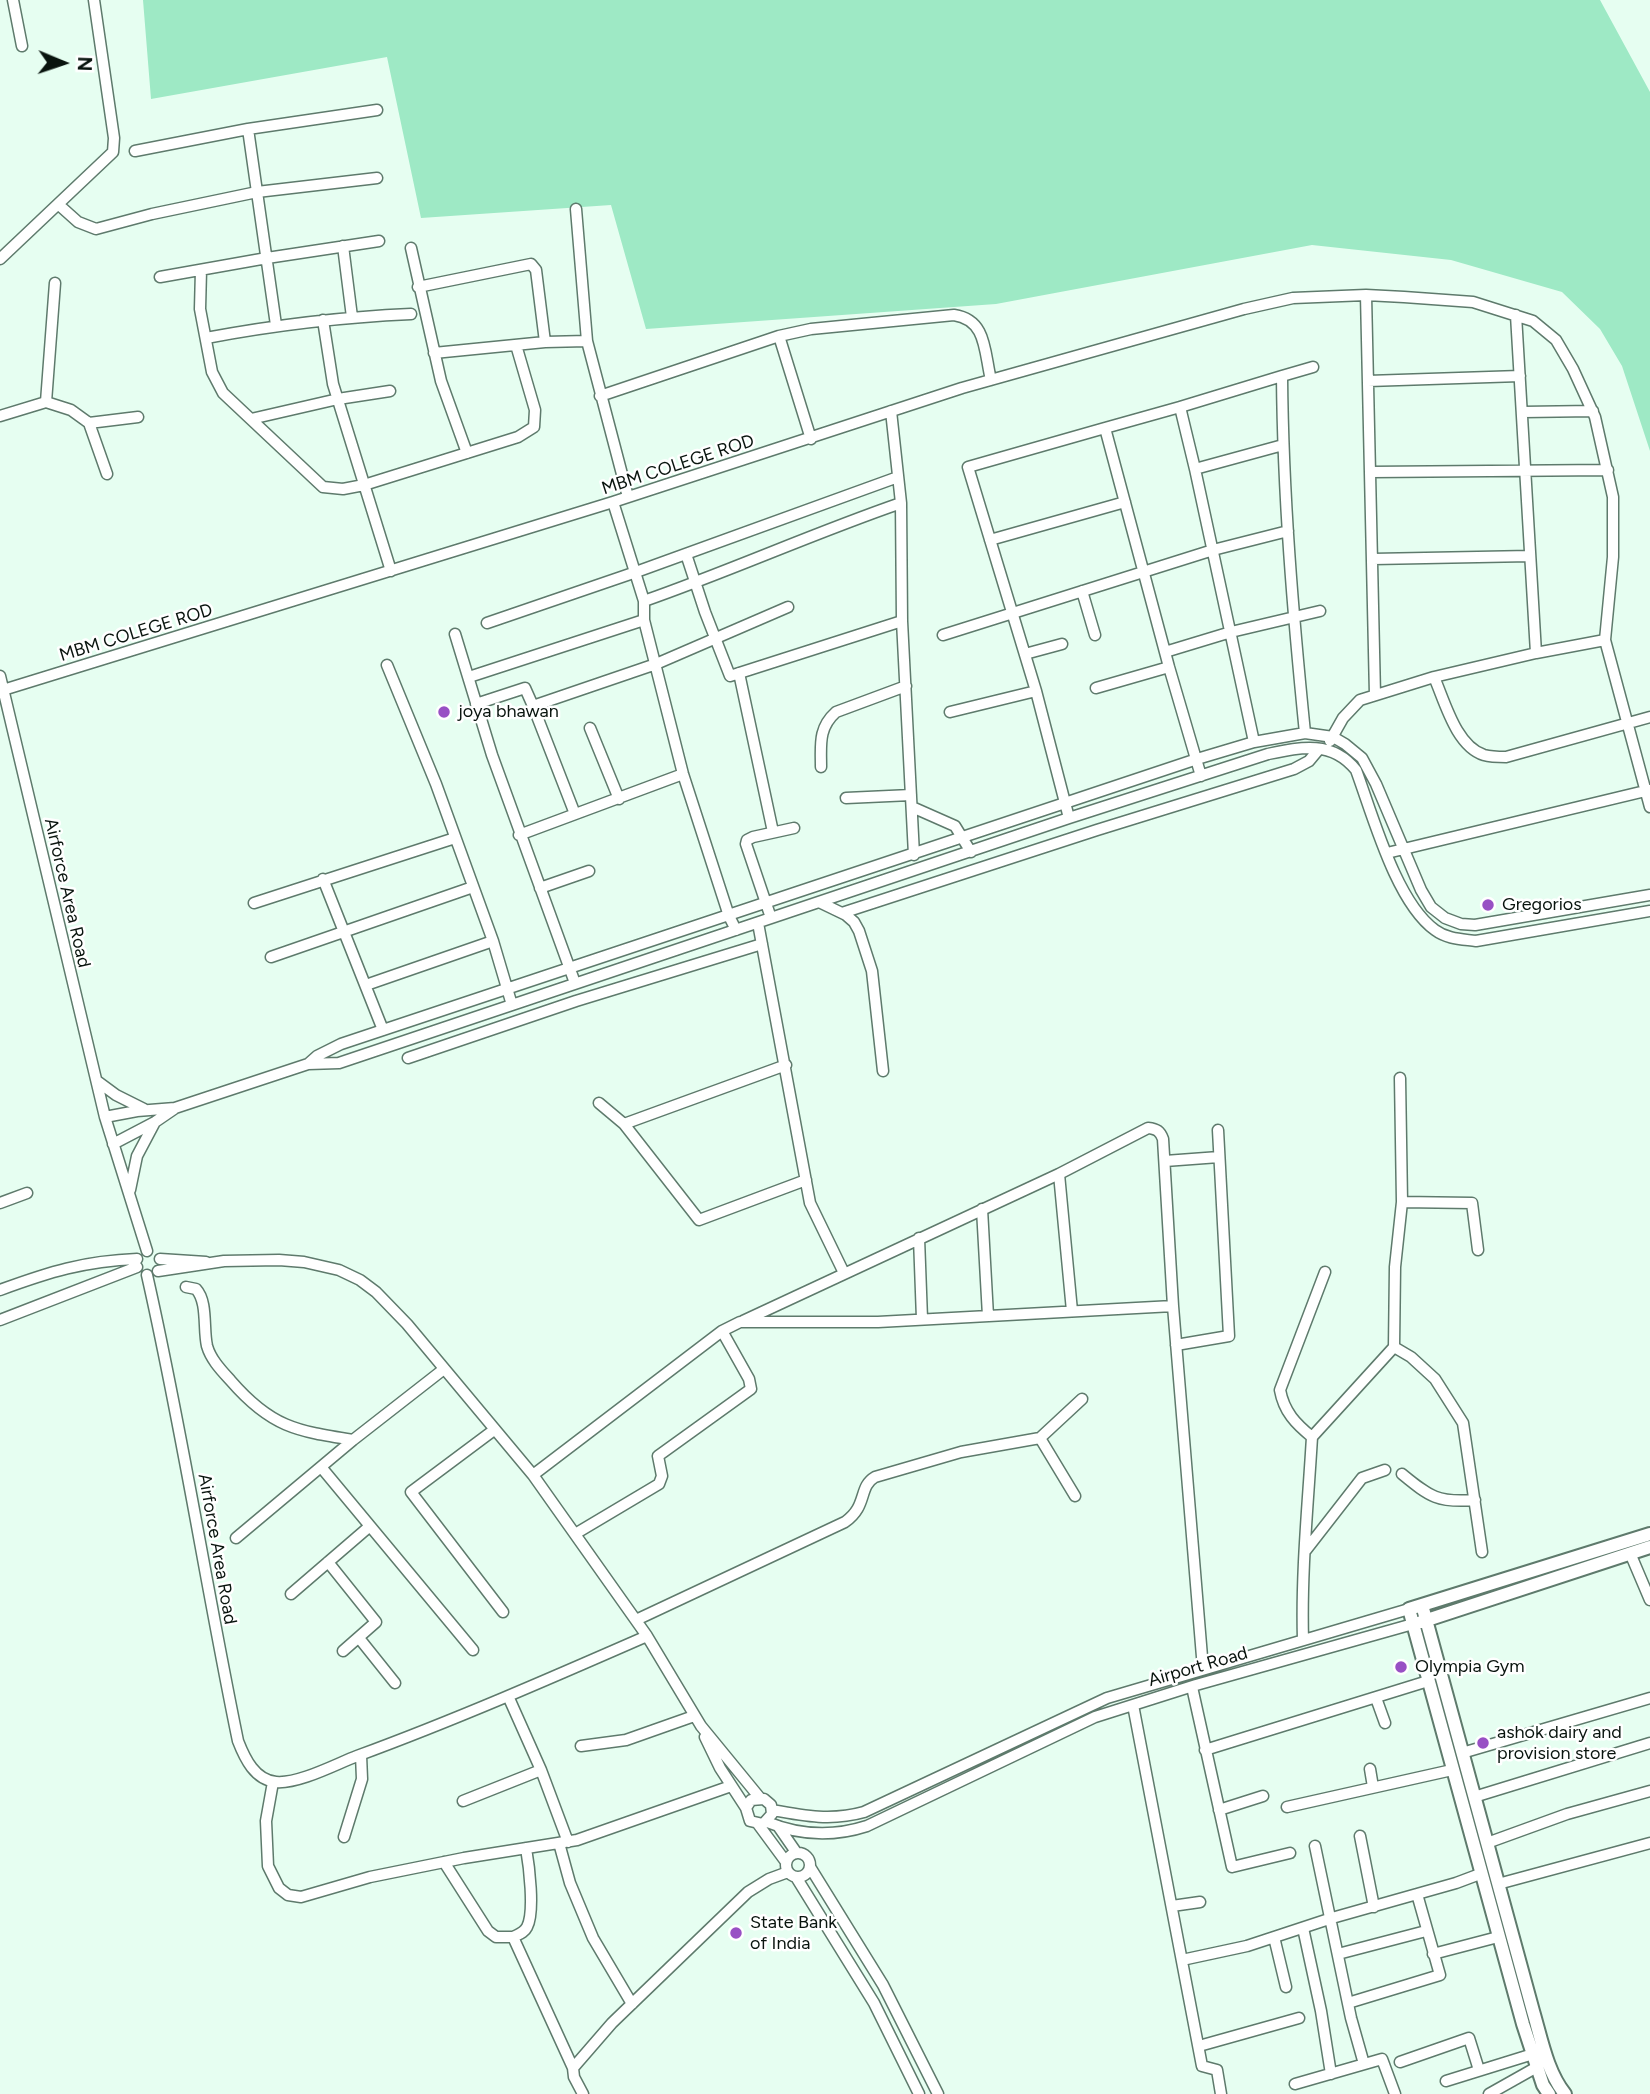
<!DOCTYPE html>
<style>
body{margin:0}
#map{position:relative;width:1650px;height:2094px;overflow:hidden;background:#e6fef1;font-family:Figtree,sans-serif}
canvas{display:block}
.north{position:absolute;left:28px;top:28px;width:70px;height:70px;-webkit-text-stroke:5px #fff;paint-order:stroke;rotate:92deg;font-size:19px;font-weight:700;line-height:28px;text-align:center;color:#09140e}
.north::after{content:'';display:block;margin:auto;width:24px;height:32px;background:#09140e;clip-path:polygon(50% 0,100% 100%,50% 72%,0 100%)}
</style>
<div id="map">
<canvas width="1650" height="2094"></canvas>
<div class="north">N</div>
</div>
<script>
const context = document.querySelector('canvas').getContext('2d');
context.lineJoin = 'round';
function fillPath(path, color) { context.fillStyle = color; context.fill(path, 'evenodd'); }
function trace(path, color, width, dash) { context.strokeStyle = color; context.lineWidth = width; context.lineCap = dash ? 'butt' : 'round'; context.setLineDash(dash || []); context.stroke(path); }
function write(font, color, halo, rows, align = 'center') {
  context.font = font + ' Figtree,sans-serif'; context.lineWidth = 5; context.setLineDash([]); context.textBaseline = 'middle'; context.strokeStyle = halo; context.fillStyle = color; for (const [text, x, y, turn = 0] of rows) {
    context.save(); context.translate(x, y); context.rotate((+turn || 0) * Math.PI / 180); context.textAlign = isNaN(turn) ? turn : align; if (halo) context.strokeText(text, 0, 0); context.fillText(text, 0, 0); context.restore();
  }
}
const green = new Path2D(`
 M143 0H1600L1650 92V451L1622 366 1600 329 1562 292 1451 260 1312 245 996 304 646 329 611 205 421 218 387 57 151 99Z`);
const minor = new Path2D(`
 M13 0 22 46
 M248 129 276 325
 M135 151 248 129 377 110
 M59 205 78 222 96 229 152 214 257 192 377 178
 M576 209 587 341 628 497
 M343 246 352 317
 M411 248 441 381 467 453
 M0 259 113 152 114 138 94 0
 M201 270 200 309 212 372 223 393 323 487 343 489 364 485 518 437 534 427 535 410 516 345
 M160 277 267 258 379 241
 M418 287 531 264 536 270 545 342
 M1366 295 1375 695
 M1516 315 1536 653
 M323 320 333 384 391 571
 M779 336 811 439
 M206 338C275 325 342 317 411 314
 M434 353 545 342 587 341
 M1282 376 1313 367
 M1368 381 1520 376
 M600 396 779 336 811 329 954 315C987 320 984 351 991 380
 M46 402 55 283
 M891 411 901 503 902 621 914 855
 M1523 412 1593 411
 M0 416 46 402 71 410 89 423 107 474
 M251 419 338 399 390 391
 M89 423 138 417
 M1105 428 1180 407
 M1195 469 1283 445
 M1371 472 1608 470
 M613 502 644 601V620L683 774 729 916 736 930
 M990 540 1125 502
 M686 554 705 612 730 676 902 621
 M1373 559 1530 556
 M1082 591 1095 635
 M644 601C730 571 814 533 901 503
 M487 623 636 572 898 477
 M455 634 492 755 575 983
 M943 635 1213 550 1288 531
 M1165 652 1231 632 1320 611
 M1025 654 1062 644
 M387 665 436 784 493 941 512 1005
 M739 673 773 832
 M0 676 105 1117 147 1251
 M469 677 644 620
 M1434 677C1445 702 1456 746 1484 755 1491 757 1499 757 1506 757L1650 717
 M1096 688 1169 667
 M3 690 613 502 962 388 1244 309 1293 298 1366 295 1404 297 1473 302 1533 321 1556 340 1573 369 1595 417 1613 497V557L1605 640 1650 807
 M476 704 525 688 533 706
 M950 712 1036 691
 M590 728 619 799
 M1330 741 1343 718 1360 700 1434 677 1536 653 1605 640
 M1254 742 1195 469 1180 407 1282 376C1283 496 1293 614 1305 733
 M821 767C821 745 818 728 836 712L906 686
 M846 798 911 795
 M912 807 955 826 971 852
 M575 814 533 706 656 664 788 607
 M1069 818 1036 691 968 467 1105 428 1169 667 1201 776
 M519 835 683 774
 M1387 853 1649 790
 M323 879 383 1030
 M540 888 589 871
 M819 902 846 915 854 922 859 931 872 971 883 1071
 M254 903 455 838
 M842 913 1097 830 1294 769 1309 761 1319 749
 M771 918 746 844 747 840 753 837 794 828
 M758 923 810 1203 844 1273
 M271 957 473 887
 M366 985 493 941
 M408 1058 576 1001 762 944
 M308 1064 317 1056 341 1044 1197 759 1254 742 1305 733 1333 737 1345 744 1362 758 1376 784 1421 890 1431 907 1445 918 1461 924 1475 925 1650 895
 M1400 1078 1402 1202 1395 1267 1394 1347 1411 1357 1435 1379 1463 1423 1482 1552
 M97 1081 116 1095 144 1109
 M599 1103 624 1124 699 1220 806 1180
 M105 1117 137 1111 175 1108 308 1064 339 1063 1069 818 1268 754C1301 747 1332 740 1356 770 1373 816 1396 902 1435 930 1447 939 1461 939 1476 941L1650 911
 M624 1124 786 1065
 M113 1144 155 1122 174 1109
 M1165 1161 1219 1157
 M1059 1174 1072 1311
 M130 1190 137 1156 155 1122
 M1402 1202 1472 1203 1478 1250
 M0 1203 27 1193
 M982 1209 988 1316
 M919 1238 922 1319
 M160 1259 206 1262
 M158 1271 224 1261 279 1260 304 1262 339 1270 360 1280 376 1292 407 1324 533 1475 647 1636 701 1726 760 1798
 M147 1275C182 1429 206 1586 238 1741 245 1759 255 1780 276 1782 299 1784 336 1764 357 1756 455 1720 551 1678 647 1636
 M186 1287 196 1289C208 1302 203 1329 207 1346 211 1360 222 1371 231 1381 271 1427 296 1431 353 1440
 M0 1290C49 1272 84 1261 137 1259
 M0 1320 137 1267
 M743 1321 1059 1174 1148 1128C1157 1129 1160 1131 1163 1139L1173 1306
 M1176 1345 1229 1336 1218 1130
 M494 1430 411 1492 503 1612
 M1312 1437 1394 1347
 M1040 1438 1075 1496
 M321 1467 473 1650
 M1402 1474C1430 1497 1438 1503 1475 1500
 M533 1475 722 1331 740 1322H878L1173 1306 1203 1669
 M575 1534 659 1484 662 1476 658 1456 751 1389 749 1379 722 1331
 M236 1538 353 1440 444 1369
 M1306 1550 1362 1478 1385 1470
 M1630 1553 1650 1600
 M328 1562 376 1622 343 1651
 M291 1594 370 1526
 M636 1620 845 1522C868 1506 858 1487 875 1477L961 1452 1040 1438 1082 1399
 M359 1638 395 1683
 M1303 1640C1301 1572 1308 1505 1312 1437 1296 1424 1284 1412 1280 1390L1325 1272
 M1192 1687 1232 1867 1290 1853
 M508 1696 541 1770 568 1842
 M1376 1698 1385 1723
 M1133 1705 1202 2066 1217 2070 1221 2094
 M705 1737 720 1768 746 1808 750 1821 763 1824 772 1814 771 1805 764 1799 751 1800 746 1808
 M581 1746 626 1740 694 1716
 M1205 1750 1428 1681
 M1462 1753 1650 1698
 M1370 1769 1373 1787
 M273 1782 266 1821 268 1866 279 1888 288 1895 301 1897 370 1877 464 1858 577 1840 731 1786
 M1474 1797 1650 1743
 M463 1801 541 1770
 M1287 1807 1452 1770
 M772 1810C805 1816 832 1821 864 1812L1107 1698 1409 1609
 M1219 1810 1263 1796
 M767 1822C801 1836 833 1837 867 1826L1095 1717 1196 1685 1413 1624
 M758 1824 786 1862
 M778 1826 796 1852
 M1360 1836 1374 1907
 M344 1837 362 1779 361 1755
 M559 1843 570 1883 593 1938 632 2004
 M1487 1843 1567 1814 1650 1791
 M1315 1846 1351 2018 1364 2064
 M526 1848C529 1865 535 1912 527 1927 524 1933 519 1934 513 1937L573 2068
 M786 1865a12 12 0 1 1 24 0a12 12 0 1 1-24 0Z
 M444 1862 488 1931 496 1937H513
 M810 1867 883 1985 938 2094
 M796 1877 874 2003 919 2094
 M1498 1884 1650 1843
 M1172 1906 1200 1902
 M1303 1928 1321 2011 1331 2074
 M1274 1937 1286 1987
 M1338 1954 1426 1931
 M1433 1954 1498 1937
 M1182 1960 1247 1946 1332 1918 1456 1883 1480 1874
 M1348 2003 1440 1975 1417 1894
 M1199 2046 1299 2018
 M1400 2062 1469 2038 1479 2070
 M1446 2081 1533 2054
 M1295 2084 1382 2059 1395 2094
 M583 2094 574 2077 573 2068 612 2023 748 1892 769 1879 788 1872
 M1489 2094 1537 2067`);
const major = new Path2D(`
 M1422 1605 1533 2011C1541 2038 1547 2072 1565 2094
 M1421 1622 1650 1547
 M1549 2094 1543 2085 1523 2024 1409 1609 1650 1534`);
const markers = [
 [444,712,7,"#9850c4"],
 [1488,905,7,"#9850c4"],
 [1401,1667,7,"#9850c4"],
 [1483,1743,7,"#9850c4"],
 [736,1933,7,"#9850c4"]
];
const streetNames = [
 ["MBM COLEGE ROD",678,465,-18],
 ["MBM COLEGE ROD",136,633,-17],
 ["Airforce Area Road",67,893,77],
 ["Airforce Area Road",217,1549,80],
 ["Airport Road",1198,1667,-16]
];
const poiNames = [
 ["joya bhawan",458,712],
 ["Gregorios",1502,905],
 ["Olympia Gym",1415,1667],
 ["ashok dairy and",1497,1733],
 ["provision store",1497,1754],
 ["State Bank",750,1923],
 ["of India",750,1944]
];
fillPath(green, '#9ee9c5');
trace(minor, '#5e7a6c', 13);
trace(major, '#5e7a6c', 16);
trace(minor, '#fff', 10);
trace(major, '#fff', 12);
for (const [x, y, r, color] of markers) { const dot = new Path2D(); dot.arc(x, y, r, 0, 2 * Math.PI); context.fillStyle = color; context.fill(dot); trace(dot, '#fff', 2.5); }
write('18px', '#09140e', '#fff', streetNames);
write('18px', '#09140e', '#fff', poiNames, 'left');
</script>
